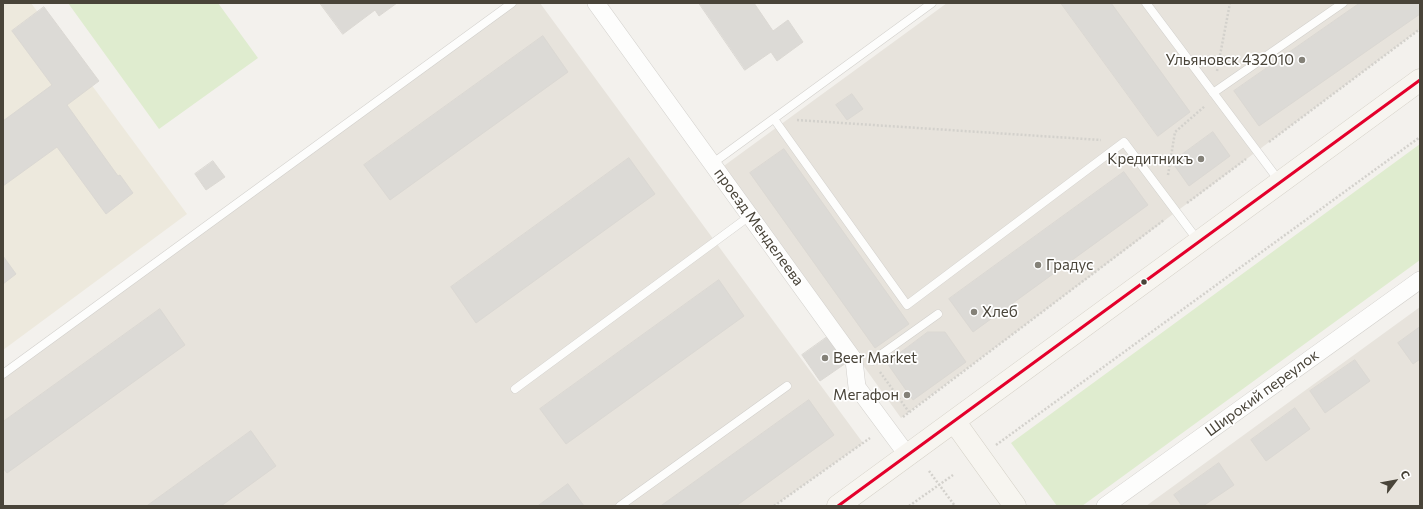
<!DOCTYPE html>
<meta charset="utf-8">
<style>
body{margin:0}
#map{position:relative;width:1423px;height:509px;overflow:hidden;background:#f3f1ed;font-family:Commissioner,sans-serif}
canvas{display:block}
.frame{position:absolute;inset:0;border:4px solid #494439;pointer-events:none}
.north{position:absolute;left:1375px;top:461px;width:40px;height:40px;-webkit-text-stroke:3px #fff;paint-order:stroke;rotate:58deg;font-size:11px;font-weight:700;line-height:16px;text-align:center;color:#494439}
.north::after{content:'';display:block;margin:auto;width:14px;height:18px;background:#494439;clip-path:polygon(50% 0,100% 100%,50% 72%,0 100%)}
</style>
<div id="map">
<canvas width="1423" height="509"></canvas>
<div class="frame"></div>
<div class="north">С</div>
</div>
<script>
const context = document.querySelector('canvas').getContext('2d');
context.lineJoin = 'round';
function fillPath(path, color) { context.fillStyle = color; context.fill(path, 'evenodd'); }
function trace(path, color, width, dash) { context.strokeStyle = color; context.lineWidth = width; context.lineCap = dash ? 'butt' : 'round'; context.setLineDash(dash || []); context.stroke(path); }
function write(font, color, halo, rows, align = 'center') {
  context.font = font + ' Commissioner,sans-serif'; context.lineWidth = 3.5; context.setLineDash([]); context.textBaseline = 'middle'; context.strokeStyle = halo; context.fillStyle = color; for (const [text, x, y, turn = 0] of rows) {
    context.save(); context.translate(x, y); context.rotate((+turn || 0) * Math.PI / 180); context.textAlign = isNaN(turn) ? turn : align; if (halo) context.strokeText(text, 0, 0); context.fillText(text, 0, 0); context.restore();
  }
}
const residential = new Path2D(`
 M512 3H540L863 443 774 506H3V374Z
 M947 3H1420V29L901 418 721 168Z
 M1420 307V506H1146Z`);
const education = new Path2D(`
 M3 3H31L187 214 3 350Z`);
const green = new Path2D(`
 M68 3H218L258 58 159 129Z
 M1420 144V260L1082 506H1057L1011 443Z`);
const building = new Path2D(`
 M320 3H397L379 16 375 10 343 34Z
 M699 3H754L773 31 788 20 803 42 777 61 771 52 745 70Z
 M1061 3H1111L1190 112 1158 136Z
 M1360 3H1420V14L1259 126 1234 91Z
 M44 7 99 81 67 105 118 176 120 175 133 193 106 214 57 147 3 186V121L52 85 12 31Z
 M543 36 568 72 390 200 364 165Z
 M852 94 863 109 847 120 836 105Z
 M1213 132 1230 156 1189 186 1172 162Z
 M784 149 909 324 875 348 750 173Z
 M629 158 655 194 476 323 451 287Z
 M213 161 225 177 206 190 195 174Z
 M1124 172 1148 205 973 332 949 299Z
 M3 256 16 274 3 284Z
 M719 280 744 316 566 444 540 409Z
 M160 309 185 345 7 473 3 468V422Z
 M1420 327V359L1413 364 1398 343Z
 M928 332H945L966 362 913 400 887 363Z
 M830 335 849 361 820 381 802 355Z
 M1355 360 1370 381 1325 413 1310 391Z
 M809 400 834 435 736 506H661Z
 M1295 408 1310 429 1266 461 1251 440Z
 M251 431 276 466 221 506H147Z
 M1219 463 1234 485 1203 506H1182L1174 495Z
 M568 484 584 506H538Z`);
const path = new Path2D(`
 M1217 71 1230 3
 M797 120 1101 140
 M1269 142 1420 29
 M1168 175 1175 132 1205 106
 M1187 203 1246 159
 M880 372 909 412
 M903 417 1164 220
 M996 445 1420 137
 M929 471 955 506
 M774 506 870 438
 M909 506 953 475`);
const lane = new Path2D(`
 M1146 3 1280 182
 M1213 93 1343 3
 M774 119 907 305 1124 142 1199 242
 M713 163 932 3
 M872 361 938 314
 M3 374 512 3
 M515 389 751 215
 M620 506 787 386`);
const street = new Path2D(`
 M596 3 854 360 857 387 908 456
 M1105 506 1420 280`);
const secondary = new Path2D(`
 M954 421 1015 506
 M838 506 1420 80`);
const bus1 = new Path2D(`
 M838 506 1420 80`);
const markers = [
 [1302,60,4,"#848178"],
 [1201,159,4,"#848178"],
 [1038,265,4,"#848178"],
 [1144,282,3.5,"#494439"],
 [974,312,4,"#848178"],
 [825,358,4,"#848178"],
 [907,395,4,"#848178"]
];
const poiNames = [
 ["Ульяновск 432010",1294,60],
 ["Кредитникъ",1193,159],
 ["Градус",1046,265,"left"],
 ["Хлеб",982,312,"left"],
 ["Beer Market",833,358,"left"],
 ["Мегафон",899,395]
];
const streetNames = [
 ["проезд Менделеева",759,227,54],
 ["Широкий переулок",1262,393,-36]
];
fillPath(residential, '#e7e3dc');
fillPath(education, '#ede9dd');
fillPath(green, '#dfeccf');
fillPath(building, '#dcdad6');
trace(building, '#dbd8d3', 1);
trace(lane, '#d1cfcb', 9);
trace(street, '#d1cfcb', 18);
trace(secondary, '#d2cec4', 23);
trace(path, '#d3d1cc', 2.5, [2, 2]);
trace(lane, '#fdfdfc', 8);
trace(street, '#fdfdfc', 17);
trace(secondary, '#f7f5f0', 22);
trace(bus1, '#e4002b', 3);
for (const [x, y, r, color] of markers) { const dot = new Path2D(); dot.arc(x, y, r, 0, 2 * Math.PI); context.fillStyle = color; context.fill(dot); trace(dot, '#fff', 1.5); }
write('15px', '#494439', '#fff', poiNames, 'right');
write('15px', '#494439', '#fff', streetNames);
</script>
